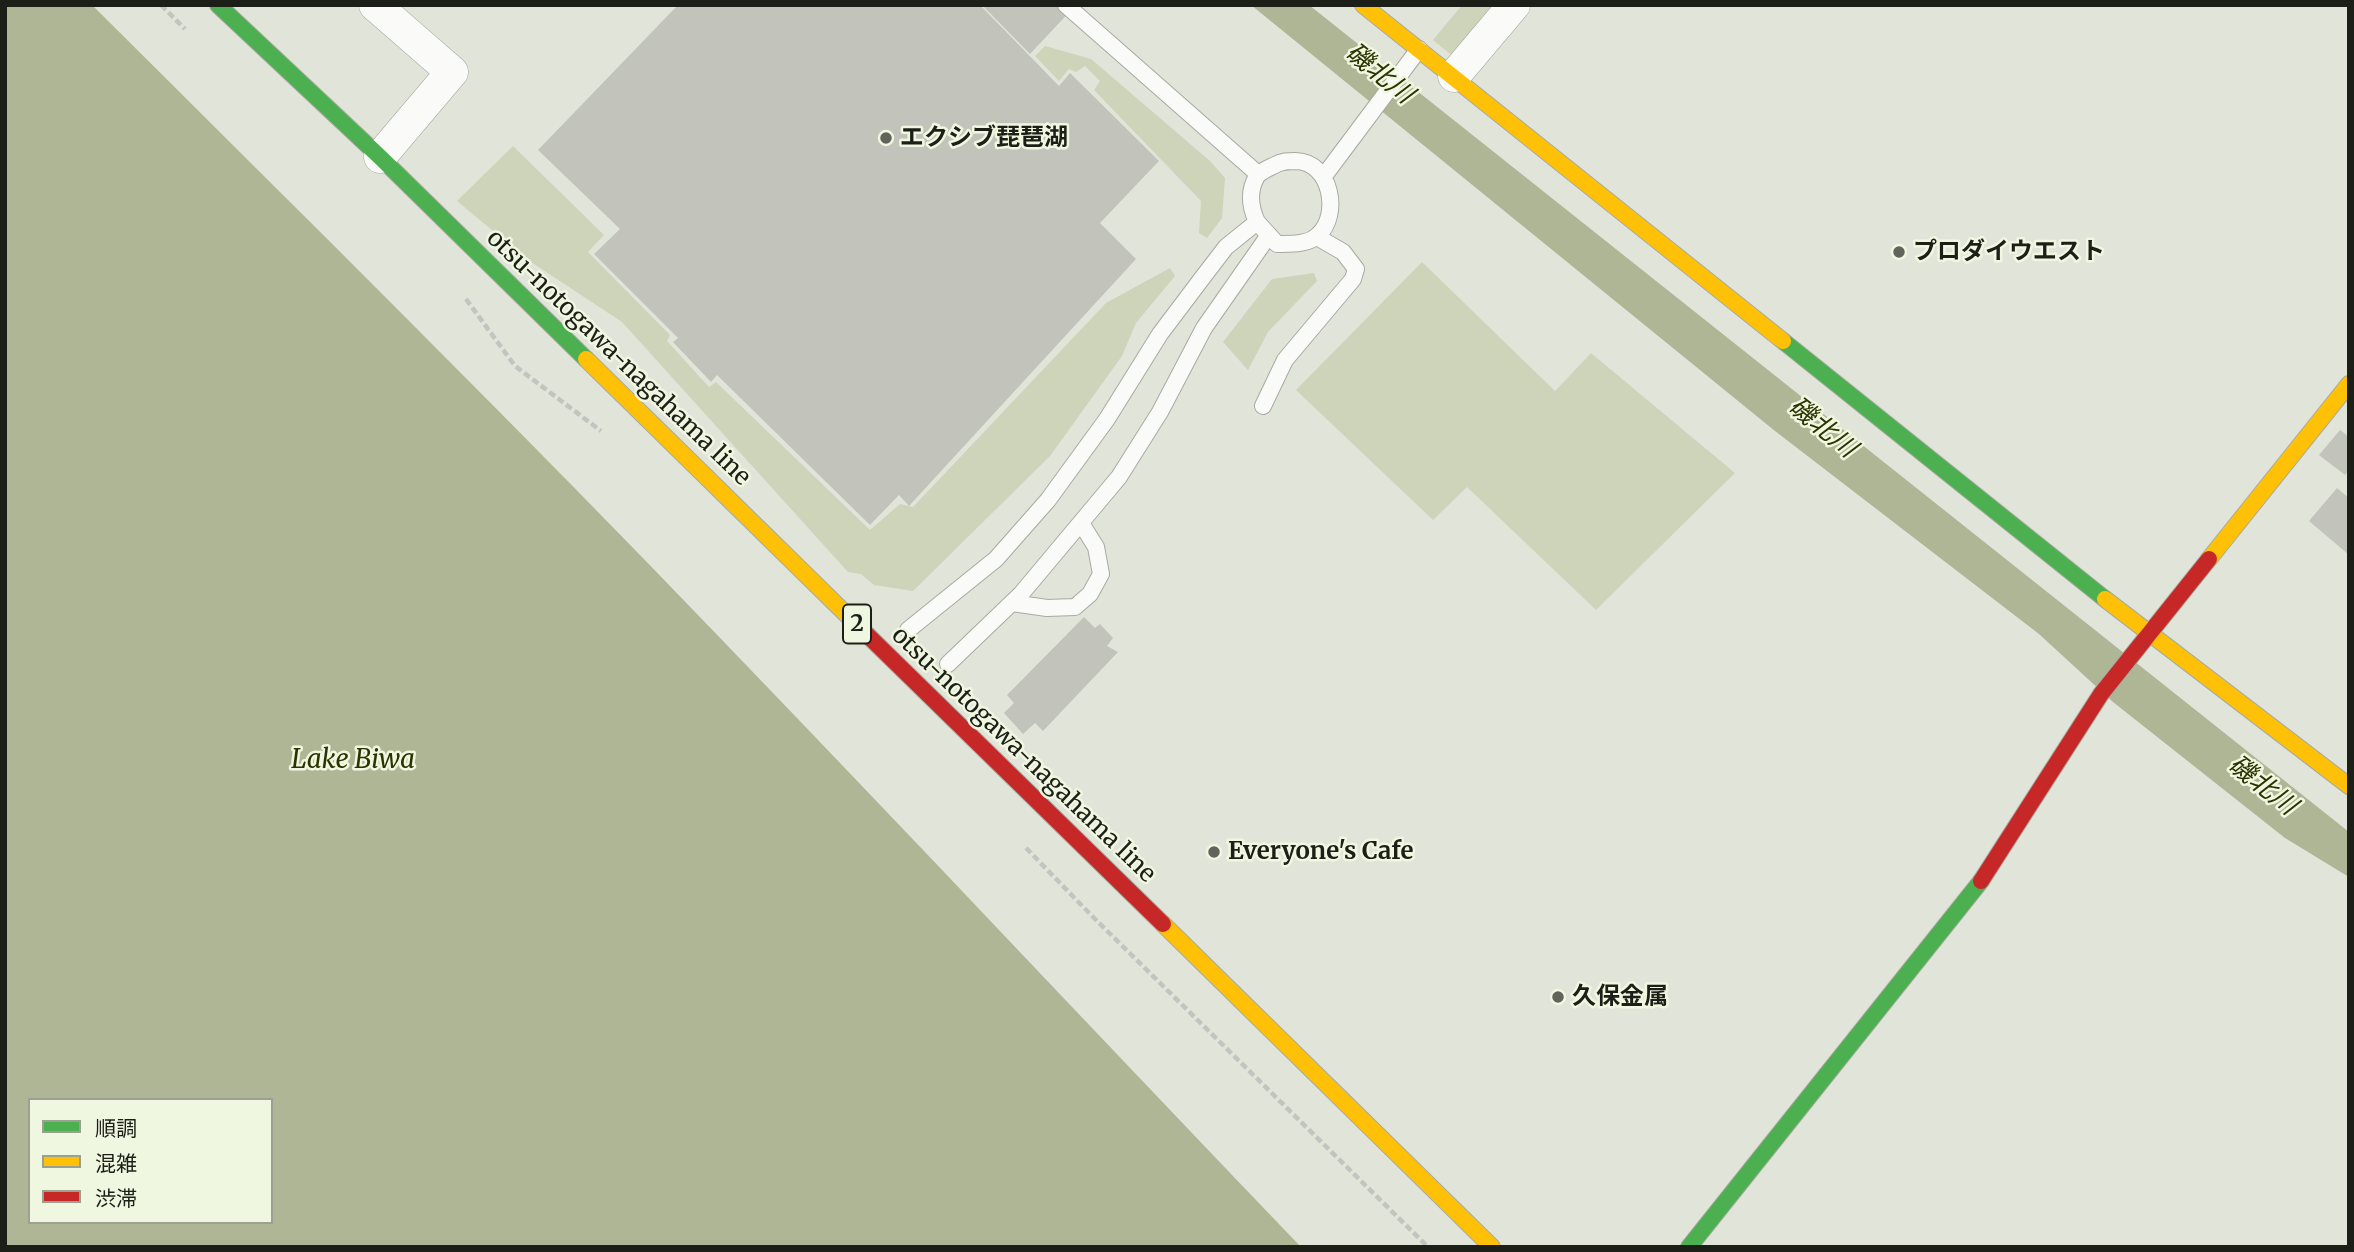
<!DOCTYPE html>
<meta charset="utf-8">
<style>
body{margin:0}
#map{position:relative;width:2354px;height:1252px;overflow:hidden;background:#e1e4d9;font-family:Merriweather,"Noto Sans JP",serif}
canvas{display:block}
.frame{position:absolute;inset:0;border:7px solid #1c1f17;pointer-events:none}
.legend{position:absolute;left:28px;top:1098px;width:245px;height:126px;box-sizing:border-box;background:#f0f7e1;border:2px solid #9ba190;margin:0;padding:9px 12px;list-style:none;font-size:21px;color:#1c1f17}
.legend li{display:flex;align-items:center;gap:14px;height:35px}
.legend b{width:35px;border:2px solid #9ba190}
</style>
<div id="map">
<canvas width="2354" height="1252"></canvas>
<div class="frame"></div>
<ul class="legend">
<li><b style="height:9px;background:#4caf50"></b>順調</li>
<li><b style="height:9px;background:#ffc107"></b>混雑</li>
<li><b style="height:9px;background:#c62828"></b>渋滞</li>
</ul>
</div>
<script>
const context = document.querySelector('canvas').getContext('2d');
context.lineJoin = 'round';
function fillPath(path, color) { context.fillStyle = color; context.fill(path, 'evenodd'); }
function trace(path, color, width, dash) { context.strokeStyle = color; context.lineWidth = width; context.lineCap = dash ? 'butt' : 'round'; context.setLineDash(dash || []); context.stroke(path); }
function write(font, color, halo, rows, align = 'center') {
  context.font = font + ' Merriweather,"Noto Sans JP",serif'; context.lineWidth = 5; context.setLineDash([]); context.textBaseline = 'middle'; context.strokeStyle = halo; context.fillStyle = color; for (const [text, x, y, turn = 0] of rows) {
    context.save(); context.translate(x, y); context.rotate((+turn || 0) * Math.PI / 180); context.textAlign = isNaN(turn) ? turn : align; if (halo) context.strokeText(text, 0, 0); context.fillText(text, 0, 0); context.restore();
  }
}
const green = new Path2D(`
 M1462 5H1495L1454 57 1433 40Z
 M1045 46 1091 59 1210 161 1225 178 1222 218 1207 238 1199 233 1201 201 1094 90 1100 81 1085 66 1076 72 1069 69 1059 81 1035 56Z
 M513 146 604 235 588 252 670 335 667 341 709 387 716 382 870 530 900 504 913 507 1106 303 1170 268 1175 276 1136 323 1122 356 1050 456 913 591 874 585 861 574 848 572 622 322 528 260 457 201Z
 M1422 262 1555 391 1591 353 1735 473 1596 610 1467 487 1433 520 1296 390Z
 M1314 273 1317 281 1268 332 1248 370 1223 342 1272 279Z`);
const water = new Path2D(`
 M5 5H92C304 216 517 426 724 642 917 842 1108 1046 1301 1247H5ZM30 1100H271V1222H30Z
 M1251 5H1309L2349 832V877L2285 838 2113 702 2039 634 1775 431Z`);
const building = new Path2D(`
 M678 5H980L1059 86 1070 73 1159 161 1100 223 1136 259 909 506 899 495 870 525 717 375 711 382 673 342 678 338 594 254 620 229 538 150Z
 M982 5H1076L1030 54Z
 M2340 430 2349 437V470L2345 475 2319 455Z
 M2337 488 2349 498V555L2309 521Z
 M1084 617 1095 628 1100 624 1113 638 1107 646 1118 652 1043 731 1035 723 1023 734 1004 713 1014 703 1007 695Z`);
const path = new Path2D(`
 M161 5 185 29
 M466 299 515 366 601 431
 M1026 848 1094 918 1428 1247`);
const lane = new Path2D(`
 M1066 5 1258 174
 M1324 176 1419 49
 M1263 406 1285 360 1353 279 1356 269 1343 252 1317 237
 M1012 603 1047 608 1075 607 1090 594 1101 574 1096 547 1081 523
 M908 630 996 559 1048 500 1107 419 1160 334 1203 277 1226 247 1257 222C1250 207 1248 191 1257 176 1261 171 1269 168 1275 165 1282 161 1288 161 1296 161 1331 162 1341 215 1318 235 1308 245 1290 244 1277 244L1257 222
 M948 664 1021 594 1119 477 1160 412 1204 328 1269 235`);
const street = new Path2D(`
 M375 5 452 72 380 157
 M1454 76 1514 5`);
const fast = new Path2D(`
 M218 5 380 157 586 359
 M1783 341 2105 599
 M1689 1247 1981 881`);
const slow = new Path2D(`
 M1363 5 1783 341
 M586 359 850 618
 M2209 559 2349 384
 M2105 599 2349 786
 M1163 924 1492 1247`);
const jam = new Path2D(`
 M850 618 1163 924
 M1981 881 2101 694 2209 559`);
const markers = [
 [886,138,7,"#61645b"],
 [1899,252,7,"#61645b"],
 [1214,852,7,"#61645b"],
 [1558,997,7,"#61645b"]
];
const shields = [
 [857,624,28]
];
const shieldNames = [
 ["2",857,624]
];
const poiNames = [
 ["エクシブ琵琶湖",900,138],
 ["プロダイウエスト",1913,252],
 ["Everyone's Cafe",1228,852],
 ["久保金属",1572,997]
];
const streetNames = [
 ["otsu-notogawa-nagahama line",618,358,44],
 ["otsu-notogawa-nagahama line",1023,755,44]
];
const waterNames = [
 ["磯北川",1379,74,39],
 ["磯北川",1822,428,39],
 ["Lake Biwa",353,761],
 ["磯北川",2262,786,38]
];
fillPath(green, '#cdd4b9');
fillPath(water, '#aeb695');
fillPath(building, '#c2c4bb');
trace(lane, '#a7aaa1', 18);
trace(street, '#a7aaa1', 33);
trace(fast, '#a7aaa1', 18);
trace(slow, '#a7aaa1', 18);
trace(jam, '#a7aaa1', 18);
trace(path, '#c2c4bf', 4.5, [7, 3.5]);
trace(lane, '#fafbf9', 16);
trace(street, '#fafbf9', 32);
trace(fast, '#4caf50', 16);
trace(slow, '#ffc107', 16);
trace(jam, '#c62828', 16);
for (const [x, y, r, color] of markers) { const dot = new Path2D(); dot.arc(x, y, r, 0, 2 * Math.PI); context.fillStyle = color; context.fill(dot); trace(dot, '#f0f7e1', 2.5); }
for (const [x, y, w] of shields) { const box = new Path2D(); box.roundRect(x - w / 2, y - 19.5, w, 39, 5); context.fillStyle = '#f0f7e1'; context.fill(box); trace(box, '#1c1f17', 2); }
write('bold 23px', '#1c1f17', null, shieldNames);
write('bold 24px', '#1c1f17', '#f0f7e1', poiNames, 'left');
write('24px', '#1c1f17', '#f0f7e1', streetNames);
write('italic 26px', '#2b3400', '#f0f7e1', waterNames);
</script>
